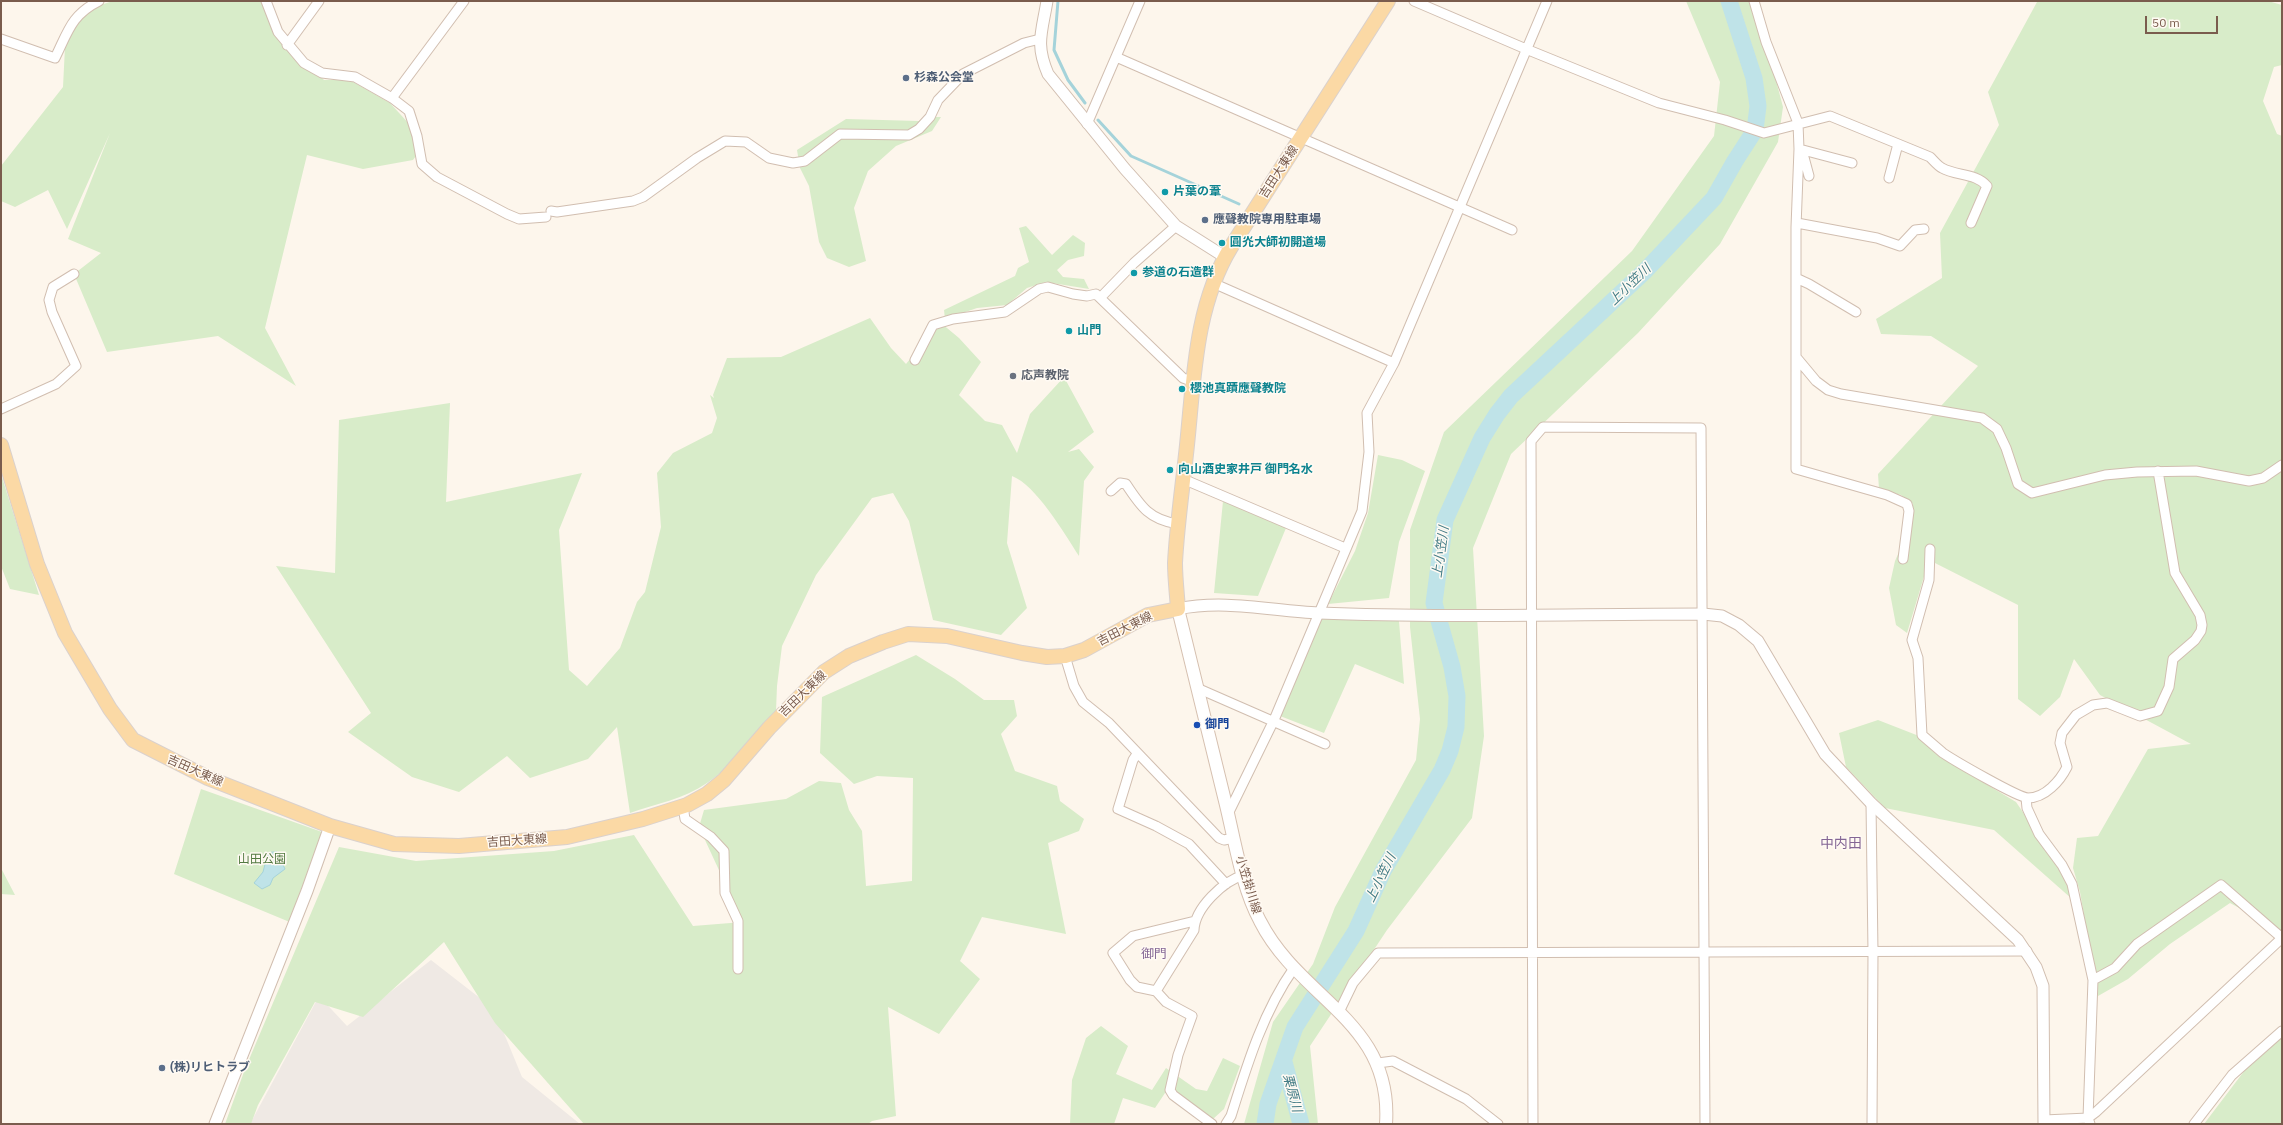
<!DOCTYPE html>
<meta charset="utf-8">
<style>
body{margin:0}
#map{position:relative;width:2283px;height:1125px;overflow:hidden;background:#fdf6ec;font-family:"IBM Plex Sans",sans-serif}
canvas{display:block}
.frame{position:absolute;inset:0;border:2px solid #7a5c4d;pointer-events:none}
.scale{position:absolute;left:2145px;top:16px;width:73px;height:18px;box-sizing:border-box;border:2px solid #7a5c4d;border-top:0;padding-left:5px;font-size:12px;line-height:14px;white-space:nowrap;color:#7a5c4d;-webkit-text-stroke:3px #fffaf3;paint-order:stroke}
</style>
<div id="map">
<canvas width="2283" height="1125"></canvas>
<div class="frame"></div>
<div class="scale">50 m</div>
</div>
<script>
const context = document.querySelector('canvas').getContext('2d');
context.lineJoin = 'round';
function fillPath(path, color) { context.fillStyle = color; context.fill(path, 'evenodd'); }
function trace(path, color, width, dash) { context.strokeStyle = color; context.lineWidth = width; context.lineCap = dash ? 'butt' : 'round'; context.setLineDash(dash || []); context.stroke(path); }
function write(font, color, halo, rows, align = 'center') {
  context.font = font + ' "IBM Plex Sans","Noto Sans JP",sans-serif'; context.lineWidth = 3; context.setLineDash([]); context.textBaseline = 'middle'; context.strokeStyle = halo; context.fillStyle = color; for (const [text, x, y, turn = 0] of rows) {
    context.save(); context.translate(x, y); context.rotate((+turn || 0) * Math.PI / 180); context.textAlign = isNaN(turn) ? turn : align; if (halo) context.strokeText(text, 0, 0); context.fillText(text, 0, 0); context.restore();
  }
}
const industrial = new Path2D(`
 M431 960 494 1009 522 1077 580 1124H250L319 996 347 1026Z`);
const green = new Path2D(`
 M113 1H266L278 32 324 80 348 79 390 103 411 126 418 153 413 160 363 169 307 155 265 328 296 386 218 336 107 352 74 274 101 253 68 239 110 133 67 229 48 190 15 207 1 201V166L63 87 65 47 77 19 91 8Z
 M1686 1H1755L1783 107 1778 142 1720 244 1638 333 1511 454 1473 548 1484 736 1472 818 1387 930 1310 1046 1318 1124H1244L1273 1022 1313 964 1335 907 1416 760 1420 719 1410 627V530L1444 432 1632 251 1714 136 1720 82Z
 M2036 1H2268L2282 5V65L2274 67 2263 101 2277 134 2282 136V931L2230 903 2170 944 2128 979 2098 996 2080 892 2073 868 2077 838 2098 836 2148 749 2191 744 2100 695 2074 659 2060 697 2040 716 2018 699V605L1929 560 1907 633 1896 625 1889 588 1895 561 1912 522 1913 504 1901 495 1879 489 1878 474 1978 366 1931 336 1881 334 1876 319 1942 278 1940 233 1999 125 1988 92 2037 2Z
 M924 117H941L932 131 896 146 868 171 854 208 866 261 849 267 827 258 819 242 809 186 800 168 797 150 846 119 919 121Z
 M1026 226 1052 255 1073 235 1085 243 1084 256 1068 260 1057 270 1063 277 1084 279 1089 289 1046 282 1027 288 1007 305 977 308 945 319 944 310 1015 276 1018 268 1029 262 1019 228Z
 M870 318 891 348 906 364C918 350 926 333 941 323L959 338 981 362 959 395 985 421 1002 425 1017 453 1030 414 1064 377 1094 432 1068 452 1079 449 1094 467 1084 481 1079 556C1064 533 1036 485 1012 476L1007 543 1027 608 1001 635 933 620 909 521 893 493 872 498 816 575 782 646 777 686 776 711C755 735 734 765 707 783 684 799 655 804 630 813L617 727 588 759 530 778 507 756 459 792 412 777 348 732 371 713 276 566 335 573 339 420 450 403 446 502 582 473 559 530 569 670 587 686 620 648 637 602 645 592 661 527 657 473 673 453 712 433 717 418 710 395 714 398 713 395 727 358 781 357Z
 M1378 455 1402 460 1425 471 1399 542 1389 598 1328 604 1355 551 1368 513Z
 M1 474 39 595 10 589 1 566Z
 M1223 501 1286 528 1258 596 1214 593Z
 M1320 618 1399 621 1404 684 1355 664 1324 733 1280 716Z
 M916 655 955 679 984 700H1014L1017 716 1001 734 1015 771 1057 786 1060 801 1084 819 1079 831 1048 843 1066 934 982 917 960 961 980 979 939 1034 888 1007 896 1116 872 1121 868 1124H584L495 1023 444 942 363 1017 315 1002 258 1105 251 1124H225L245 1069 339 847 416 861 554 851 634 835 693 926 743 922 699 827 704 810 786 799 819 781 841 783 849 810 862 831 866 886 912 881 913 778 877 776 854 784 820 753 822 697Z
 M1878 720 1919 736 1936 754 2016 802 2061 868 2072 899 1994 830 1885 808 1846 767 1839 733Z
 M201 789 322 832 292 923 174 874Z
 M1 868 15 895 1 894Z
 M1101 1026 1128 1046 1116 1074 1152 1090 1166 1068 1196 1089 1207 1091 1223 1058 1240 1066 1224 1109 1213 1119 1173 1092 1165 1093 1155 1108 1123 1098 1114 1124H1070L1072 1080 1086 1038Z
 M2282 1035V1124H2204L2245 1070Z`);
const water = new Path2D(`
 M277 852 285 869 273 878 270 885 262 889 254 883 263 872 268 853Z`);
const stream = new Path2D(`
 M1058 1 1054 50 1068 80 1085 103
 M1098 120 1131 156 1239 204`);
const river = new Path2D(`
 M1284 1062 1301 1124
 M1265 1124 1268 1104 1295 1027 1356 931 1383 871 1442 770 1450 751 1456 727 1457 696 1452 667 1434 603 1445 520 1482 438 1497 414 1511 396 1645 271 1714 198 1735 161 1755 130 1758 106 1754 78 1729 1`);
const minor = new Path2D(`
 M266 1 278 32 304 63 322 73 355 77 392 98 409 111 417 136 422 164 437 177 507 214 519 219 546 217
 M1414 1 1526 49 1659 103 1725 120 1764 133 1830 116 1930 157C1934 161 1938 166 1942 168 1956 176 1976 173 1987 186L1971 223
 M1754 1 1766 42 1798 123 1799 149 1796 227V357L1816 381 1828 390 1841 394 1982 418 1997 429 2006 448 2018 484 2032 493 2105 475 2137 472 2196 471 2249 481 2263 478 2282 465
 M1 39 55 58C68 32 71 15 99 1
 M287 45 319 1
 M1116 57 1512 230
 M392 98 464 1
 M1087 124 1140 1
 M1802 150 1809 176
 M1803 150 1852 163
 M1889 178 1898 144
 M551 211 557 212 633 201 643 197 697 158 725 141 746 142 769 158 793 163 805 161 840 134 909 135 919 129 930 117 938 100 963 74 1024 43 1040 39
 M1797 223 1877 238 1900 246 1915 230 1924 229
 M1796 278 1809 284 1856 312
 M1213 283 1394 363
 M1101 297 1134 263 1176 226
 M1796 357V469L1887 495 1907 504 1909 511 1903 559
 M915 360 933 325 953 319 1005 312 1039 289 1048 287 1073 294 1087 296 1096 294 1183 378 1194 382
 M1 409 56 384 76 366 52 312 49 300 53 287 74 274
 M1183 479 1345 548
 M1111 491 1120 483 1126 484C1141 507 1150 520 1178 524
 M1930 549 1929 580 1912 640 1918 658 1922 735C1929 741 1936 747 1943 753 1955 761 2017 797 2028 798 2045 798 2060 781 2067 767L2060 743 2062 733 2076 715 2093 705 2107 703 2140 716 2158 711 2169 687 2173 659 2195 640 2201 631 2202 625 2200 615 2175 573 2158 471
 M1065 656 1074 686 1083 702 1109 723 1219 838 1224 840 1234 838
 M1197 688 1325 744
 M1137 754 1133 760 1118 809 1156 826 1189 844 1226 884
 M2026 798 2027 808 2039 834 2062 865 2072 884 2093 980 2088 1118 2090 1124
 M1871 803 1873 952 1872 1124
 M683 806 685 819 711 837 724 851 725 893 738 921V969
 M1228 814 1274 720 1362 511 1369 452 1367 413 1394 363 1547 1
 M2093 980 2115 968 2137 944 2221 885 2282 938
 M1156 991 1137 987 1130 980 1113 953 1133 936 1195 921
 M1339 1012 1353 983 1378 953 2027 951
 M1378 1063 1393 1061 1466 1099 1498 1124
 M2044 1120 2088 1118 2096 1112 2282 938
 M1212 1124 1173 1095 1170 1090 1178 1055 1192 1016 1166 1002 1156 991 1194 930C1195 908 1223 881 1244 875
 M1226 1124 1231 1116C1247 1065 1263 1012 1294 968
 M1533 1124 1531 441 1543 427 1701 428 1705 1124
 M2194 1124 2232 1075 2282 1031`);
const tertiary = new Path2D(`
 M1047 1C1042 32 1035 44 1048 74L1125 169 1176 226 1225 257
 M1178 609C1224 599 1273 611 1319 613 1447 618 1575 614 1703 614L1722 616 1739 625 1758 641 1825 754 1871 803 2018 940 2036 967 2043 986 2044 1124
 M215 1124 307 891 330 826`);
const secondary = new Path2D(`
 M1178 609C1194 674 1210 740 1226 805 1235 842 1242 888 1260 921 1300 1000 1393 1021 1386 1124`);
const primary = new Path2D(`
 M1 445 37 564 65 633 110 709 133 740 208 778 330 826 394 844 459 846 567 837 643 819 687 805 707 794 724 780 769 728 824 672 849 656 883 642 908 634 947 636 1022 653 1047 657 1065 656 1084 650 1148 615 1178 609C1177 594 1175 578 1175 563 1177 524 1183 484 1187 445 1194 378 1195 306 1231 247L1388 1`);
const markers = [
 [906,78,4,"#5c6f8a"],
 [1165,192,4,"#0f9aa8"],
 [1205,220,4,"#5c6f8a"],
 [1222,243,4,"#0f9aa8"],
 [1134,273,4,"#0f9aa8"],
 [1069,331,4,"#0f9aa8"],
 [1013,376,4,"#6b7280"],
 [1182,389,4,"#0f9aa8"],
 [1170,470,4,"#0f9aa8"],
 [1197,725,4,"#1a4fb4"],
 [162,1068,4,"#5c6f8a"]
];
const serviceNames = [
 ["杉森公会堂",914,78],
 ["應聲教院専用駐車場",1213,220],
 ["(株)リヒトラブ",170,1068]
];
const streetNames = [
 ["吉田大東線",1279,172,-57],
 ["吉田大東線",1125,629,-27],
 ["吉田大東線",803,694,-44],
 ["吉田大東線",195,771,24],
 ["吉田大東線",517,841,-4],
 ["小笠掛川線",1248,885,73]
];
const cultureNames = [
 ["片葉の葦",1173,192],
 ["圓灮大師初開道場",1230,243],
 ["参道の石造群",1142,273],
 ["山門",1077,331],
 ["櫻池真蹟應聲教院",1190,389],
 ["向山酒史家井戸 御門名水",1178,470]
];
const worshipNames = [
 ["応声教院",1021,376]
];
const transitNames = [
 ["御門",1205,725]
];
const parkNames = [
 ["山田公園",262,860]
];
const waterNames = [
 ["上小笠川",1630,285,-44],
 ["上小笠川",1441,552,-82],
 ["上小笠川",1381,878,-64],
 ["栗原川",1292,1093,75]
];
const neighbourhoodNames = [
 ["御門",1154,954]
];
const quarterNames = [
 ["中内田",1841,844]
];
fillPath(industrial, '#efe9e4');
fillPath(green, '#d8ecc9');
fillPath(water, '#bfe3e8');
trace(water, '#a5d3da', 1);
trace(stream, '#a5d3da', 3);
trace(river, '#bfe3e8', 17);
trace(minor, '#d1beb0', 11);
trace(tertiary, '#d1beb0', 13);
trace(secondary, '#d6c0b0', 14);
trace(primary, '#dad1cd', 16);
trace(minor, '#fff', 9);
trace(tertiary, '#fff', 11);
trace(secondary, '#fff', 12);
trace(primary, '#fbd9a5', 14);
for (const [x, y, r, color] of markers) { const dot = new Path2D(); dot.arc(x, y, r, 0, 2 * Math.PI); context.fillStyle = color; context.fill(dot); trace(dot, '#fffaf3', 1.5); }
write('bold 12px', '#4e5e75', '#fffaf3', serviceNames, 'left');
write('12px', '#7a5c4d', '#fffaf3', streetNames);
write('bold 12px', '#0d838f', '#fffaf3', cultureNames, 'left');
write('bold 12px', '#5b616d', '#fffaf3', worshipNames, 'left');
write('bold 12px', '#164399', '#fffaf3', transitNames, 'left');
write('12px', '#537a41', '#fffaf3', parkNames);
write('italic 13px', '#437c86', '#fffaf3', waterNames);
write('13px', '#846695', '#fffaf3', neighbourhoodNames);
write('14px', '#846695', '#fffaf3', quarterNames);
</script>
